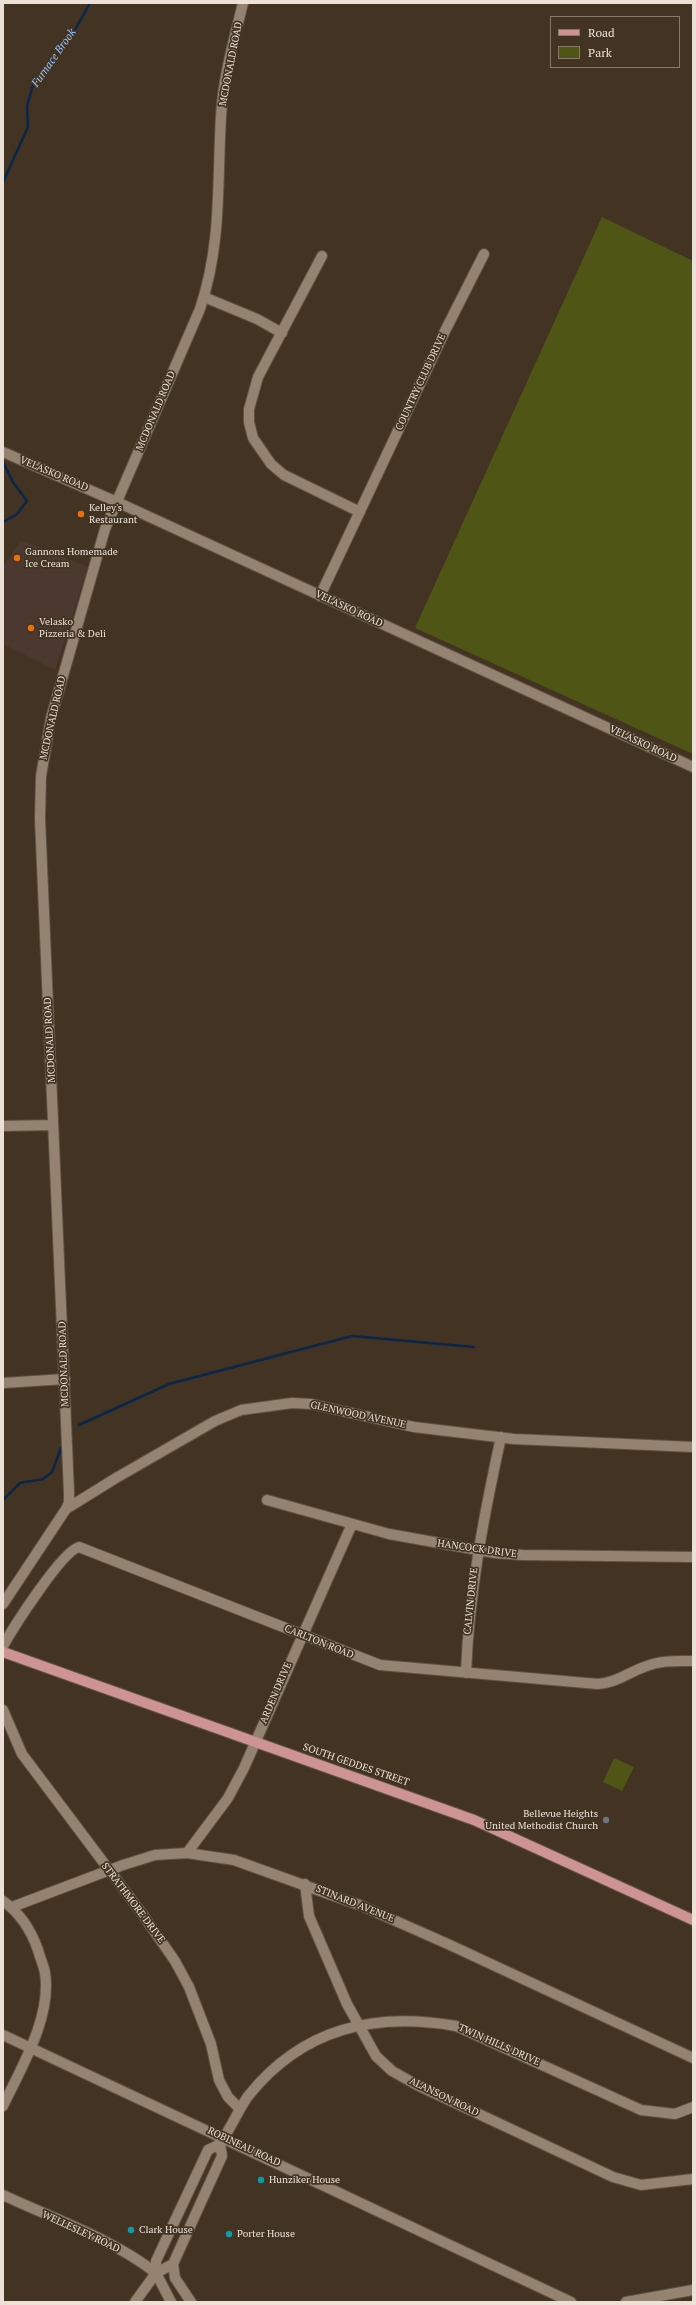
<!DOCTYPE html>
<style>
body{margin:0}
#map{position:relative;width:696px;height:2305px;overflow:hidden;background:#423322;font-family:"PT Serif",serif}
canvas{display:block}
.frame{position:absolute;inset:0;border:4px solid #ebe1d7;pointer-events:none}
.legend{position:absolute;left:550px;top:16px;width:130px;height:52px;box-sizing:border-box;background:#423322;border:1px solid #86796a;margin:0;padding:5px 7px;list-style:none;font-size:12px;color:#ebe1d7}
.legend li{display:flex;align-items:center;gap:8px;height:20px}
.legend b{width:20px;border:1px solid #86796a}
</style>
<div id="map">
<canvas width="696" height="2305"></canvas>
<div class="frame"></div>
<ul class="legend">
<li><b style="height:5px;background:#ce9394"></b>Road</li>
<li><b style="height:11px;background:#4f5615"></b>Park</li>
</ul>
</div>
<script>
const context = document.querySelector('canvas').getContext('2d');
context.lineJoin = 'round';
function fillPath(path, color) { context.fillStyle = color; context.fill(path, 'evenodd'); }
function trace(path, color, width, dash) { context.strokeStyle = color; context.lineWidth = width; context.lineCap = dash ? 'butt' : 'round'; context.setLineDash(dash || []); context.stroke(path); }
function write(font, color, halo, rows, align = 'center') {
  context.font = font + ' "PT Serif",serif'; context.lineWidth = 3.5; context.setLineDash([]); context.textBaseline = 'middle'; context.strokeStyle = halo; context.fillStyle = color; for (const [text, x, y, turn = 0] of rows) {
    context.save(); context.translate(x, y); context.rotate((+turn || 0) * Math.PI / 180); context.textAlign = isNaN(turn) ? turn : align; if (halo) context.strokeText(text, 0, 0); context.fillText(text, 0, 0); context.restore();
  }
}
const commercial = new Path2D(`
 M21 540 88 567 55 670 3 644V567Z`);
const green = new Path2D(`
 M602 217 693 261V754L415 628Z
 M614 1758 634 1767 622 1791 603 1782Z`);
const stream = new Path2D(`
 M3 182 28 127 27 106 33 85 68 42 90 3
 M3 462 13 482 27 501 17 514 3 522
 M79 1425 169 1384 352 1336 474 1347
 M3 1500 20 1483 43 1479 52 1472 61 1448`);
const minor = new Path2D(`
 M322 256 258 377 249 409V422L253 438 271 464 284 475 360 512
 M204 297 257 319 282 333
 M3 452 117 502 693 767
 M320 596 445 331 484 254
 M3 1126 53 1125
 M3 1383 65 1379
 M267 1500 389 1534 495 1553 523 1555 693 1557
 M66 1509 69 1503V1492L40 819 41 776 51 718 105 529 200 309C222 243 217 184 221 116 223 78 234 40 243 3
 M3 1604 66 1509 116 1478 215 1421 241 1410 292 1403 311 1404 414 1427 514 1439 693 1447
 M3 1646C13 1628 62 1551 79 1547L380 1665 598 1684C615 1683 628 1673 644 1667 661 1660 676 1661 693 1661
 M466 1673C469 1592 484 1515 501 1437
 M3 1710 22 1754 143 1915 175 1961 189 1987 211 2044 219 2080 228 2097 239 2108
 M187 1853 228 1798 244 1768 352 1524
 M305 1884 309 1916 347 2004 376 2056 392 2071 417 2085 613 2177 641 2185 693 2179
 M3 1901C20 1913 31 1930 38 1950 40 1958 44 1966 45 1973 52 2017 21 2068 3 2106
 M12 1907 123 1865 155 1855 187 1853 234 1860 362 1906 450 1945 693 2058
 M3 2035 571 2302
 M3 2195C54 2219 111 2238 156 2273
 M135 2302 156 2273 173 2264
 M171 2302 156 2273V2261L208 2150C211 2148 216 2147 219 2144 226 2138 240 2106 249 2095 303 2028 374 2012 456 2026L641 2110 675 2114 693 2107
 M191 2302 175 2278 173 2264 222 2156 220 2144
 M626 2302 693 2290`);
const major = new Path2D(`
 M3 1652 474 1820 693 1920`);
const markers = [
 [81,514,4,"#e8710a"],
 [17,558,4,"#e8710a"],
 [31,628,4,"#e8710a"],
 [606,1820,4,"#6b7280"],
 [261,2180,4,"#0f9aa8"],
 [131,2230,4,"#0f9aa8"],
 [229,2234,4,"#0f9aa8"]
];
const streetNames = [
 ["MCDONALD ROAD",231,64,-79],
 ["COUNTRY CLUB DRIVE",421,382,-65],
 ["MCDONALD ROAD",156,411,-67],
 ["VELASKO ROAD",54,474,23],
 ["VELASKO ROAD",349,609,25],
 ["MCDONALD ROAD",53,718,-77],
 ["VELASKO ROAD",643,744,25],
 ["MCDONALD ROAD",50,1040,-93],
 ["MCDONALD ROAD",64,1364,-92],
 ["GLENWOOD AVENUE",358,1415,12],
 ["HANCOCK DRIVE",477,1549,8],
 ["CALVIN DRIVE",471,1601,-84],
 ["CARLTON ROAD",319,1642,22],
 ["ARDEN DRIVE",276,1693,-67],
 ["SOUTH GEDDES STREET",356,1765,19],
 ["STRATHMORE DRIVE",133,1903,53],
 ["STINARD AVENUE",355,1904,22],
 ["TWIN HILLS DRIVE",499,2045,24],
 ["ALANSON ROAD",444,2097,26],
 ["ROBINEAU ROAD",244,2147,25],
 ["WELLESLEY ROAD",81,2232,25]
];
const poiNames = [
 ["Kelley's",89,508],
 ["Restaurant",89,520],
 ["Gannons Homemade",25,552],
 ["Ice Cream",25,564],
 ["Velasko",39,622],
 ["Pizzeria & Deli",39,634],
 ["Bellevue Heights",598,1814,"right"],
 ["United Methodist Church",598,1826,"right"],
 ["Hunziker House",269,2180],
 ["Clark House",139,2230],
 ["Porter House",237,2234]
];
const waterNames = [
 ["Furnace Brook",54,58,-55]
];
fillPath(commercial, '#4b3930');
fillPath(green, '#4f5615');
trace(stream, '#09264b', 2.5);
trace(minor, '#5f5243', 12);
trace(major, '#5f5243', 12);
trace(minor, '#948370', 10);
trace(major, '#ce9394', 10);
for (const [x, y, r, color] of markers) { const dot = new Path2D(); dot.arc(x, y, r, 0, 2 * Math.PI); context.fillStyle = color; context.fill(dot); trace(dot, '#423322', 1.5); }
write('10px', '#ebe1d7', '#423322', streetNames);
write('10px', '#ebe1d7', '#423322', poiNames, 'left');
write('italic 11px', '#99c4fe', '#423322', waterNames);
</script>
